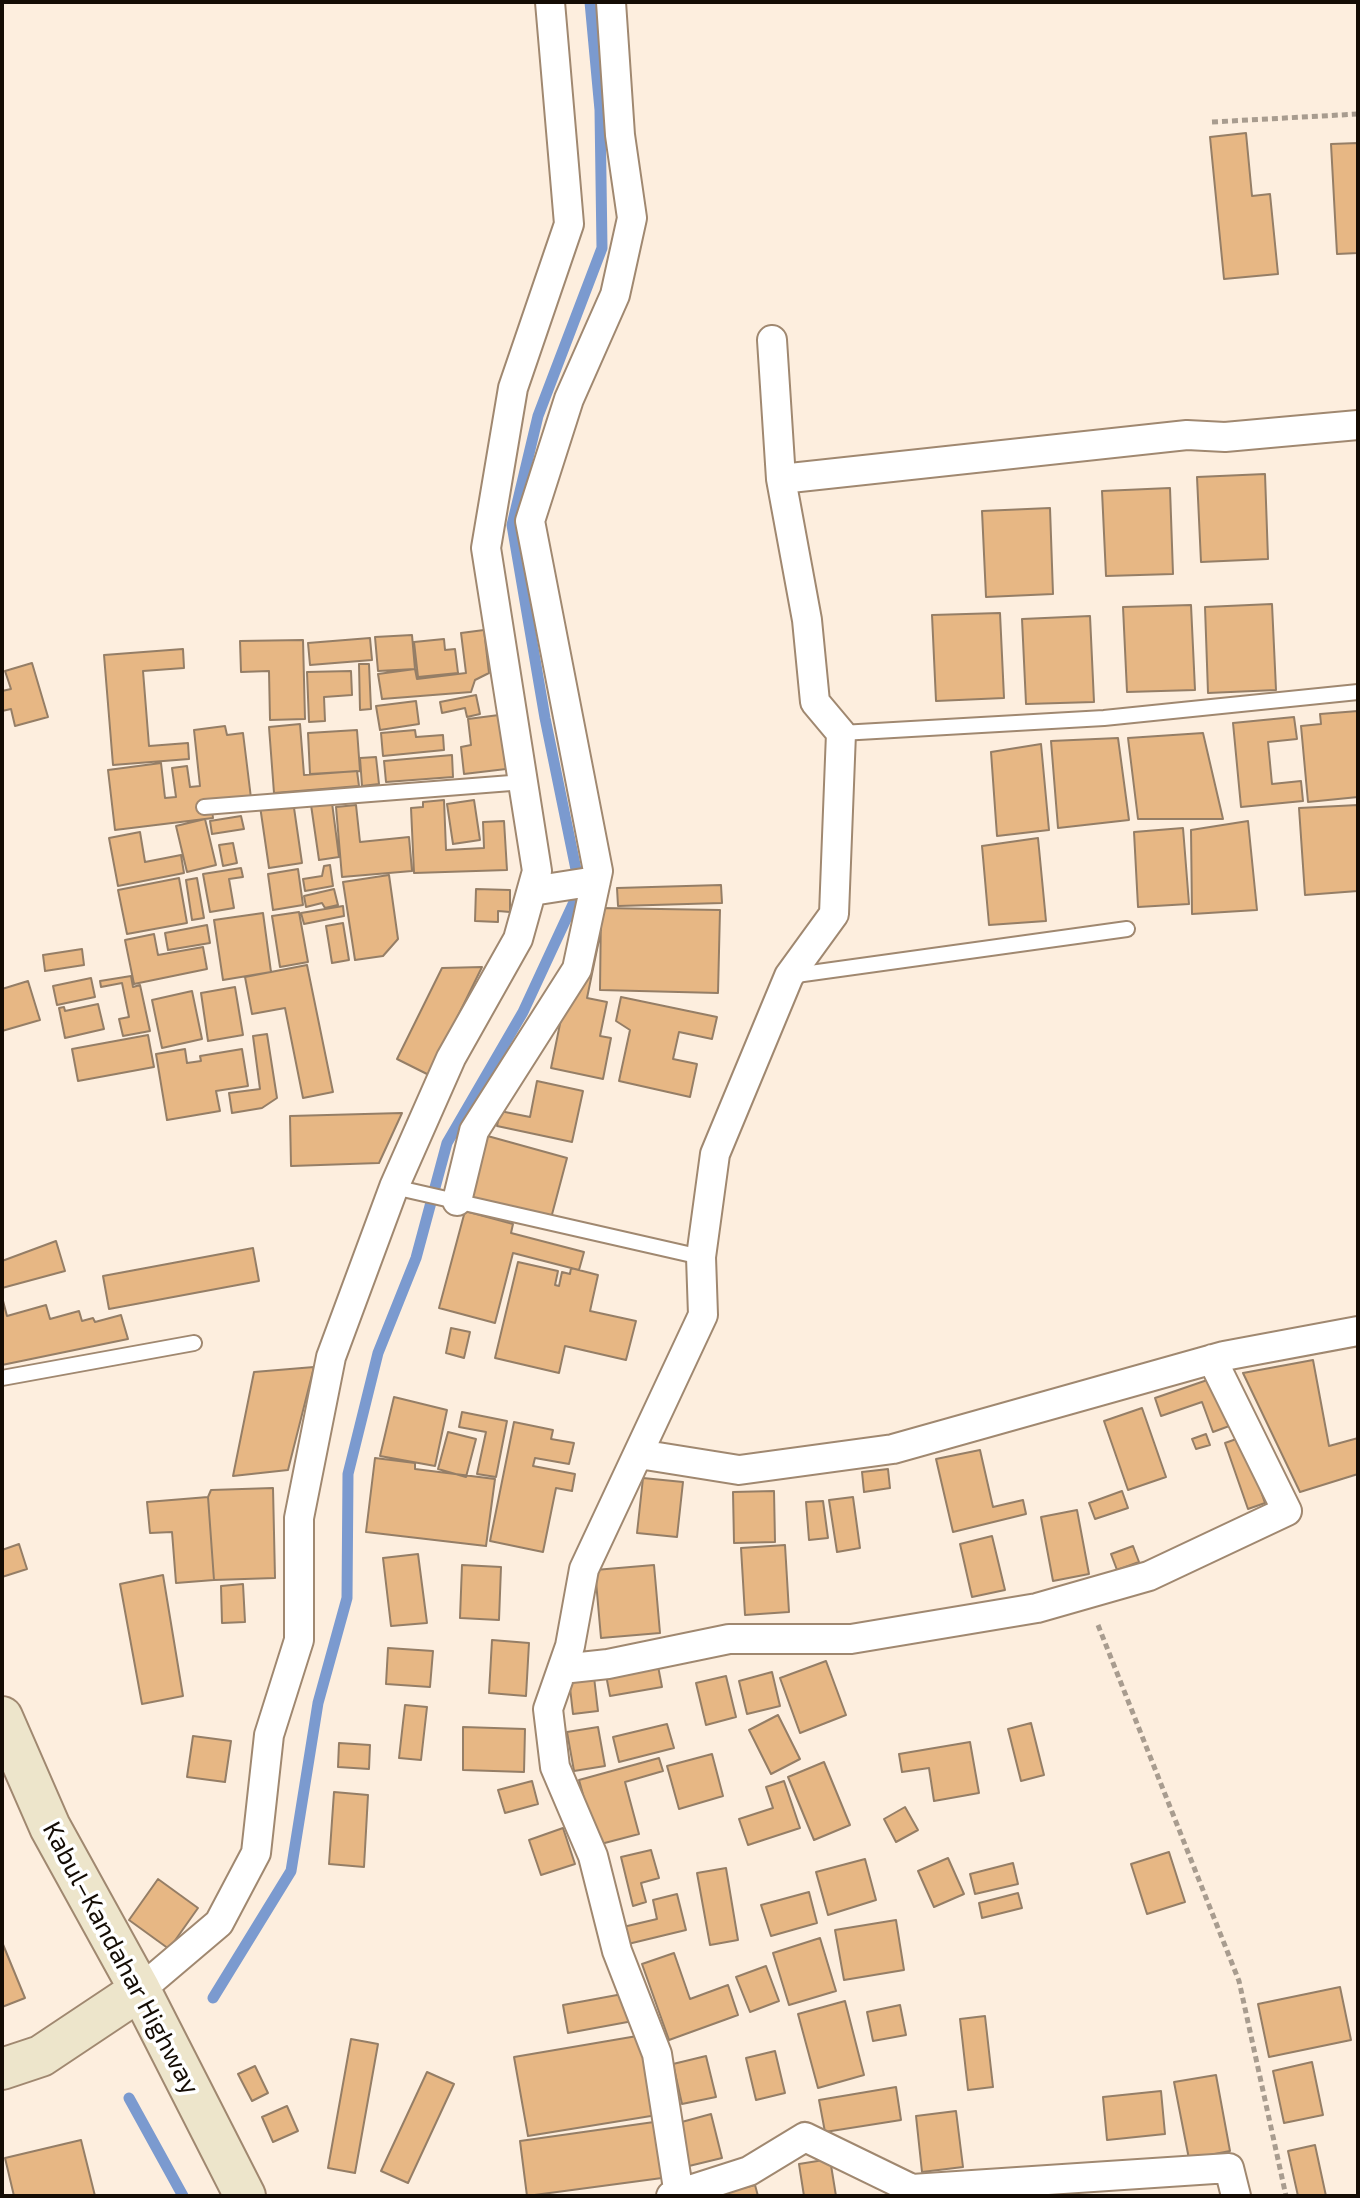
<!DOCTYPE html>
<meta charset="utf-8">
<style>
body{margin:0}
#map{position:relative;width:1360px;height:2198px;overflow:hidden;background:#fdeede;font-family:"Exo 2",sans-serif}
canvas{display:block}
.frame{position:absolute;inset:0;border:4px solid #140c04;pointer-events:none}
</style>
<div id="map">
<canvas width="1360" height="2198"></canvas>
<div class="frame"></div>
</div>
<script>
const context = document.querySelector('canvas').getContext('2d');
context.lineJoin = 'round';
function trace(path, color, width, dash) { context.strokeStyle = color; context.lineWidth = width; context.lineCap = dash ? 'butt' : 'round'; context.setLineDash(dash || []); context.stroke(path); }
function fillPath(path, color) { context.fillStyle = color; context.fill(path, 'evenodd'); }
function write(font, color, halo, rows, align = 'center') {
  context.font = font + ' "Exo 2",sans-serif'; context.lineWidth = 7; context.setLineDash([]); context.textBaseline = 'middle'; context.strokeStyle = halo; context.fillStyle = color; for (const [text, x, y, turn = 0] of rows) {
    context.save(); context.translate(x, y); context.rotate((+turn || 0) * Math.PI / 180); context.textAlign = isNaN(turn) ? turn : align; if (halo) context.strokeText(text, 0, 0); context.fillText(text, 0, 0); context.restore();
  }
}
const stream = new Path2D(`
 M213 1998 291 1871 318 1703 347 1598 348 1474 378 1353 416 1258 447 1143 523 1012 580 889 545 718 512 525 538 416 602 248 600 110 590 2
 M129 2098 183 2196`);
const building = new Path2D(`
 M1246 133 1252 196 1270 194 1278 274 1224 279 1210 137Z
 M1358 143V253L1337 254 1331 144Z
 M1265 474 1268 559 1201 562 1197 477Z
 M1170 488 1173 574 1106 576 1102 491Z
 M1050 508 1053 594 986 597 982 511Z
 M1272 604 1276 690 1208 693 1205 607Z
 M1191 605 1195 690 1127 692 1123 607Z
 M1000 613 1004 698 936 701 932 615Z
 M1090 616 1094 702 1026 704 1022 619Z
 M484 630 489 673 475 680 471 692 382 699 378 674 415 669 417 679 466 673 461 633Z
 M412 635 415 669 378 671 375 637Z
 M370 638 372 660 310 665 308 643Z
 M444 639 445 650 455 649 458 673 418 677 414 642Z
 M303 640 305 719 270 720 269 671 241 672 240 641Z
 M183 649 184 668 143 671 149 746 188 743 189 759 113 765 104 655Z
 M32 663 48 717 15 726 11 709 2 711V691L11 689 5 671Z
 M359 664H369L371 709 360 710Z
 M351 671 352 695 324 697 325 721 309 722 307 672Z
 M476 695 480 714 467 717 465 708 442 713 440 702Z
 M416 701 419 724 380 730 376 706Z
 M1358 711V797L1308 802 1301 726 1321 724 1320 714Z
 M499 715 506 769 464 774 461 747 471 745 468 719Z
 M1294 717 1297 739 1268 742 1272 784 1301 781 1303 801 1241 807 1233 723Z
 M300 724 304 775 357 771 359 786 274 793 269 727Z
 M225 726 227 735 243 733 251 798 211 802 213 818 115 830 108 770 161 763 165 798 176 797 172 768 187 766 190 787 200 786 194 730Z
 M357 730 360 771 310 774 308 733Z
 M415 730 416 737 443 735 444 750 383 756 381 733Z
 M1203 733 1223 819H1138L1128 738Z
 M1118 738 1129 820 1058 828 1051 741Z
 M1041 744 1049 830 997 836 991 752Z
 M452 755 453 777 386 782 384 761Z
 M376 757 379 784 362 786 360 758Z
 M331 795 339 857 319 860 310 798Z
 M444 800 446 850 484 848 483 822 504 821 507 870 414 873 411 808 423 807V802Z
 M474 800 480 840 453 844 447 804Z
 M293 801 302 863 269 868 260 806Z
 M356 805 360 842 409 837 412 871 342 877 336 807Z
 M1358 805V891L1305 895 1299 808Z
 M241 816 244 829 212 834 210 821Z
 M205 819 216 865 187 872 176 826Z
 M1248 821 1257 910 1192 914 1191 830Z
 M1183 828 1189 904 1138 907 1134 832Z
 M140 832 145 862 181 855 184 873 118 886 109 838Z
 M1038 838 1046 921 989 925 982 846Z
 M233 843 237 863 223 866 219 845Z
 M330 865 333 886 305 891 303 879 322 876 324 866Z
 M241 868 243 877 229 879 234 908 210 912 203 874Z
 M298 869 303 905 273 910 268 874Z
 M389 875 398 939 383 956 355 960 343 882Z
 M179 878 187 923 127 934 118 890Z
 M197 878 204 918 192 920 186 880Z
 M721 885 722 903 618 906 617 888Z
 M334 889 338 905 325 908 322 903 306 907 304 896Z
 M476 889 510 890V912L498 911V922L475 921Z
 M343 906 344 916 304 924 301 913Z
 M601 908 720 910 718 993 600 990Z
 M299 912 308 962 280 967 272 916Z
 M263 913 271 972 223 980 214 920Z
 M343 923 349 960 332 963 326 926Z
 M207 925 210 943 168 950 165 933Z
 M580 926 601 930 587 998 607 1002 600 1036 611 1038 603 1079 551 1068Z
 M154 934 158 955 203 947 207 969 134 984 125 940Z
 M82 949 84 965 45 971 43 955Z
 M307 965 333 1092 303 1098 285 1008 252 1014 245 977Z
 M482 967 429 1075 397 1059 442 968Z
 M131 976 133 987 140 985 150 1031 123 1036 119 1019 129 1017 122 983 101 987 100 981Z
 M91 978 95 997 57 1005 53 986Z
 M28 981 40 1020 2 1031V989Z
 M235 987 243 1035 208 1041 201 993Z
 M192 991 202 1039 162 1048 152 1000Z
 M621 997 717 1017 712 1039 679 1032 673 1059 697 1064 690 1097 619 1081 630 1030 616 1021Z
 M98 1004 104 1029 65 1038 59 1008 64 1007 65 1011Z
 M267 1034 277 1098 262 1108 232 1113 229 1093 260 1089 253 1036Z
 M148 1035 154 1067 78 1081 72 1049Z
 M185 1049 187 1063 201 1061 200 1056 242 1049 248 1086 216 1091 220 1111 167 1120 156 1054Z
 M537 1081 583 1091 572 1142 497 1126 500 1111 530 1117Z
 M402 1113 379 1163 291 1166 290 1116Z
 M484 1135 567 1158 550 1222 467 1199Z
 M465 1211 513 1224 511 1233 584 1252 579 1270 513 1253 495 1323 439 1308Z
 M56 1241 65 1271 2 1288V1261Z
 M253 1248 259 1281 109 1309 103 1276Z
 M518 1262 558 1271 555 1285 559 1286 562 1272 570 1274 571 1268 598 1275 590 1311 636 1321 626 1360 565 1346 559 1373 495 1358Z
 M2 1297 7 1316 46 1305 50 1319 79 1311 82 1321 93 1318 95 1322 121 1315 128 1339 2 1365Z
 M451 1328 470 1332 464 1358 446 1353Z
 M1313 1360 1329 1446 1358 1438V1474L1300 1492 1243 1373Z
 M314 1367 288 1470 233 1476 254 1372Z
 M1216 1377 1232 1425 1213 1432 1202 1402 1161 1416 1155 1398Z
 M394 1397 447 1410 435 1466 380 1456Z
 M1142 1408 1166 1477 1128 1490 1104 1421Z
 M462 1412 507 1421 496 1477 477 1474 486 1432 459 1427Z
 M514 1422 553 1430 551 1439 574 1443 569 1464 535 1458 533 1466 575 1474 572 1491 556 1488 543 1552 490 1541Z
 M448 1432 476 1439 466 1477 438 1469Z
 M1206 1434 1210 1445 1196 1449 1192 1439Z
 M1242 1437 1265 1503 1248 1509 1225 1443Z
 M980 1450 993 1507 1023 1500 1026 1514 953 1532 936 1459Z
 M375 1458 415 1463V1469L495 1479 486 1546 366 1532Z
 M888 1469 890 1488 864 1492 862 1472Z
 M643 1478 683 1482 677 1537 637 1533Z
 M273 1488 275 1578 214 1580 208 1497 211 1490Z
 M774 1491 775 1542 734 1543 733 1492Z
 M1122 1491 1128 1508 1095 1519 1089 1503Z
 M208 1497 214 1580 176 1583 172 1532 150 1533 147 1502Z
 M853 1497 860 1548 837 1552 829 1500Z
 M823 1501 828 1538 809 1540 806 1502Z
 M1077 1510 1089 1574 1053 1581 1041 1517Z
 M992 1536 1005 1590 972 1597 960 1544Z
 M19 1544 27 1569 2 1577V1550Z
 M785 1545 789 1612 745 1615 741 1548Z
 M1133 1546 1139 1562 1117 1570 1111 1554Z
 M418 1554 427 1623 391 1626 383 1558Z
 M462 1565 501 1567 499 1620 460 1618Z
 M654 1565 660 1633 601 1638 595 1570Z
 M163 1575 183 1696 142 1704 120 1584Z
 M243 1584 245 1622 222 1623 221 1586Z
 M492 1640 529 1643 526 1696 489 1693Z
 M388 1648 433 1651 430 1687 386 1684Z
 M826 1661 846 1715 800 1733 780 1678Z
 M658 1666 662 1687 610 1696 606 1675Z
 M772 1672 780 1706 747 1714 739 1681Z
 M726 1676 736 1717 706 1725 696 1683Z
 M594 1677 598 1711 573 1714 569 1679Z
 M405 1705 427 1707 421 1760 399 1758Z
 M778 1715 800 1759 771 1774 749 1730Z
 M1031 1723 1044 1775 1021 1781 1008 1729Z
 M667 1724 674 1748 619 1762 613 1737Z
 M463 1727 525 1729 524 1772 463 1770Z
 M598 1727 605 1766 574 1771 567 1732Z
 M193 1736 231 1741 225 1782 187 1777Z
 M970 1742 979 1793 934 1801 929 1768 902 1772 899 1754Z
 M339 1743 370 1745 369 1769 338 1767Z
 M712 1754 723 1796 679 1809 667 1766Z
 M659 1758 663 1771 625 1782 639 1834 597 1845 579 1780Z
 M824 1762 850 1825 814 1840 788 1777Z
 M532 1781 538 1804 505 1813 498 1790Z
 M784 1781 800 1828 748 1845 739 1819 773 1808 766 1787Z
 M334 1792 368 1795 364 1867 329 1864Z
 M905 1807 918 1830 896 1842 884 1819Z
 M563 1828 575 1864 541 1875 529 1840Z
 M651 1850 659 1878 641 1883 646 1902 633 1906 621 1857Z
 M1169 1852 1185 1902 1147 1914 1131 1864Z
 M948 1858 964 1894 934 1907 918 1871Z
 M865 1859 876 1900 828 1915 816 1872Z
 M1013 1863 1018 1884 975 1894 970 1874Z
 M726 1868 738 1940 710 1945 697 1873Z
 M158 1879 198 1908 169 1949 129 1920Z
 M809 1892 817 1923 771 1936 761 1905Z
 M1018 1893 1022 1908 982 1918 979 1903Z
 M677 1894 686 1930 628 1944 623 1927 657 1919 653 1900Z
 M896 1920 904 1970 844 1980 835 1930Z
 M820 1938 836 1991 789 2005 773 1953Z
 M2 1942 25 1998 2 2007Z
 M674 1953 690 1999 728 1985 738 2015 669 2040 642 1964Z
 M766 1966 779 2001 750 2012 736 1977Z
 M1340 1987 1351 2040 1269 2057 1258 2004Z
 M628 1993 633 2021 568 2033 563 2005Z
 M845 2001 864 2075 818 2088 798 2014Z
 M900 2005 906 2035 873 2041 867 2012Z
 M985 2016 993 2087 968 2090 960 2019Z
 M643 2035 657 2115 528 2136 514 2057Z
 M351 2039 378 2044 355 2173 328 2168Z
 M775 2051 785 2093 756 2100 746 2058Z
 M706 2056 716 2097 682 2104 673 2064Z
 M1312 2062 1323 2115 1284 2123 1273 2071Z
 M255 2066 268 2093 252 2101 238 2074Z
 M427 2072 454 2084 408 2183 381 2171Z
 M1216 2075 1230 2151 1189 2159 1174 2082Z
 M896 2087 901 2120 825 2132 819 2100Z
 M1161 2091 1165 2134 1107 2140 1103 2097Z
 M287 2106 298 2131 273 2142 262 2117Z
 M956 2111 963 2167 922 2172 916 2116Z
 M711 2114 722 2158 689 2166 678 2123Z
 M654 2122 662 2178 527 2196 520 2141Z
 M81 2140 95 2196H14L5 2158Z
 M1315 2145 1326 2196H1298L1288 2151Z
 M830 2159 836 2196H804L799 2164Z
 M755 2185 758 2196H719L718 2194Z
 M1063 2189 1064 2196H1025Z`);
const path = new Path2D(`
 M1212 122 1358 114
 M1098 1625 1239 1981 1286 2196`);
const lane = new Path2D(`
 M841 733 1104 718 1358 692
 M204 807 524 782
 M789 976 1127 929
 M394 1187 701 1257
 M2 1378 194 1343`);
const street = new Path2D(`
 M781 479 1187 435 1225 437 1358 425
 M532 891 596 881
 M457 1201 474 1131 577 969 598 871 530 521 569 399 615 295 632 218 620 135 611 2
 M639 1454 739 1470 893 1449 1224 1356 1358 1331
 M562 1669 608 1664 729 1639H851L1037 1608 1149 1576 1287 1511 1212 1359
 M140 1990 219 1923 256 1853 269 1735 299 1640V1518L331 1357 394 1187 451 1058 518 939 537 871 486 548 513 388 569 224 550 2
 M679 2195 657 2054 617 1951 593 1856 555 1767 548 1709 570 1646 584 1569 703 1315 701 1257 715 1154 789 976 834 914 841 733 815 702 807 620 781 479 772 340
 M671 2196 749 2171 805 2137 912 2189 1229 2168 1236 2196`);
const secondary = new Path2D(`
 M2 1717 50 1827 140 1990 245 2196
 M2 2069 41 2056 140 1990`);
const streetNames = [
 ["Kabul–Kandahar Highway",121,1958,62]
];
trace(stream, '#7b9acf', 11);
fillPath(building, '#e7b784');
trace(building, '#957e66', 2);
trace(lane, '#a08870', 18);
trace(street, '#a08870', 32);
trace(secondary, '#a08870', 44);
trace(path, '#a89c8f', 5, [6, 4]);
trace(lane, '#fff', 14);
trace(street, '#fff', 28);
trace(secondary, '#ede5cb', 40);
write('26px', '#140c04', '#fff', streetNames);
</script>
